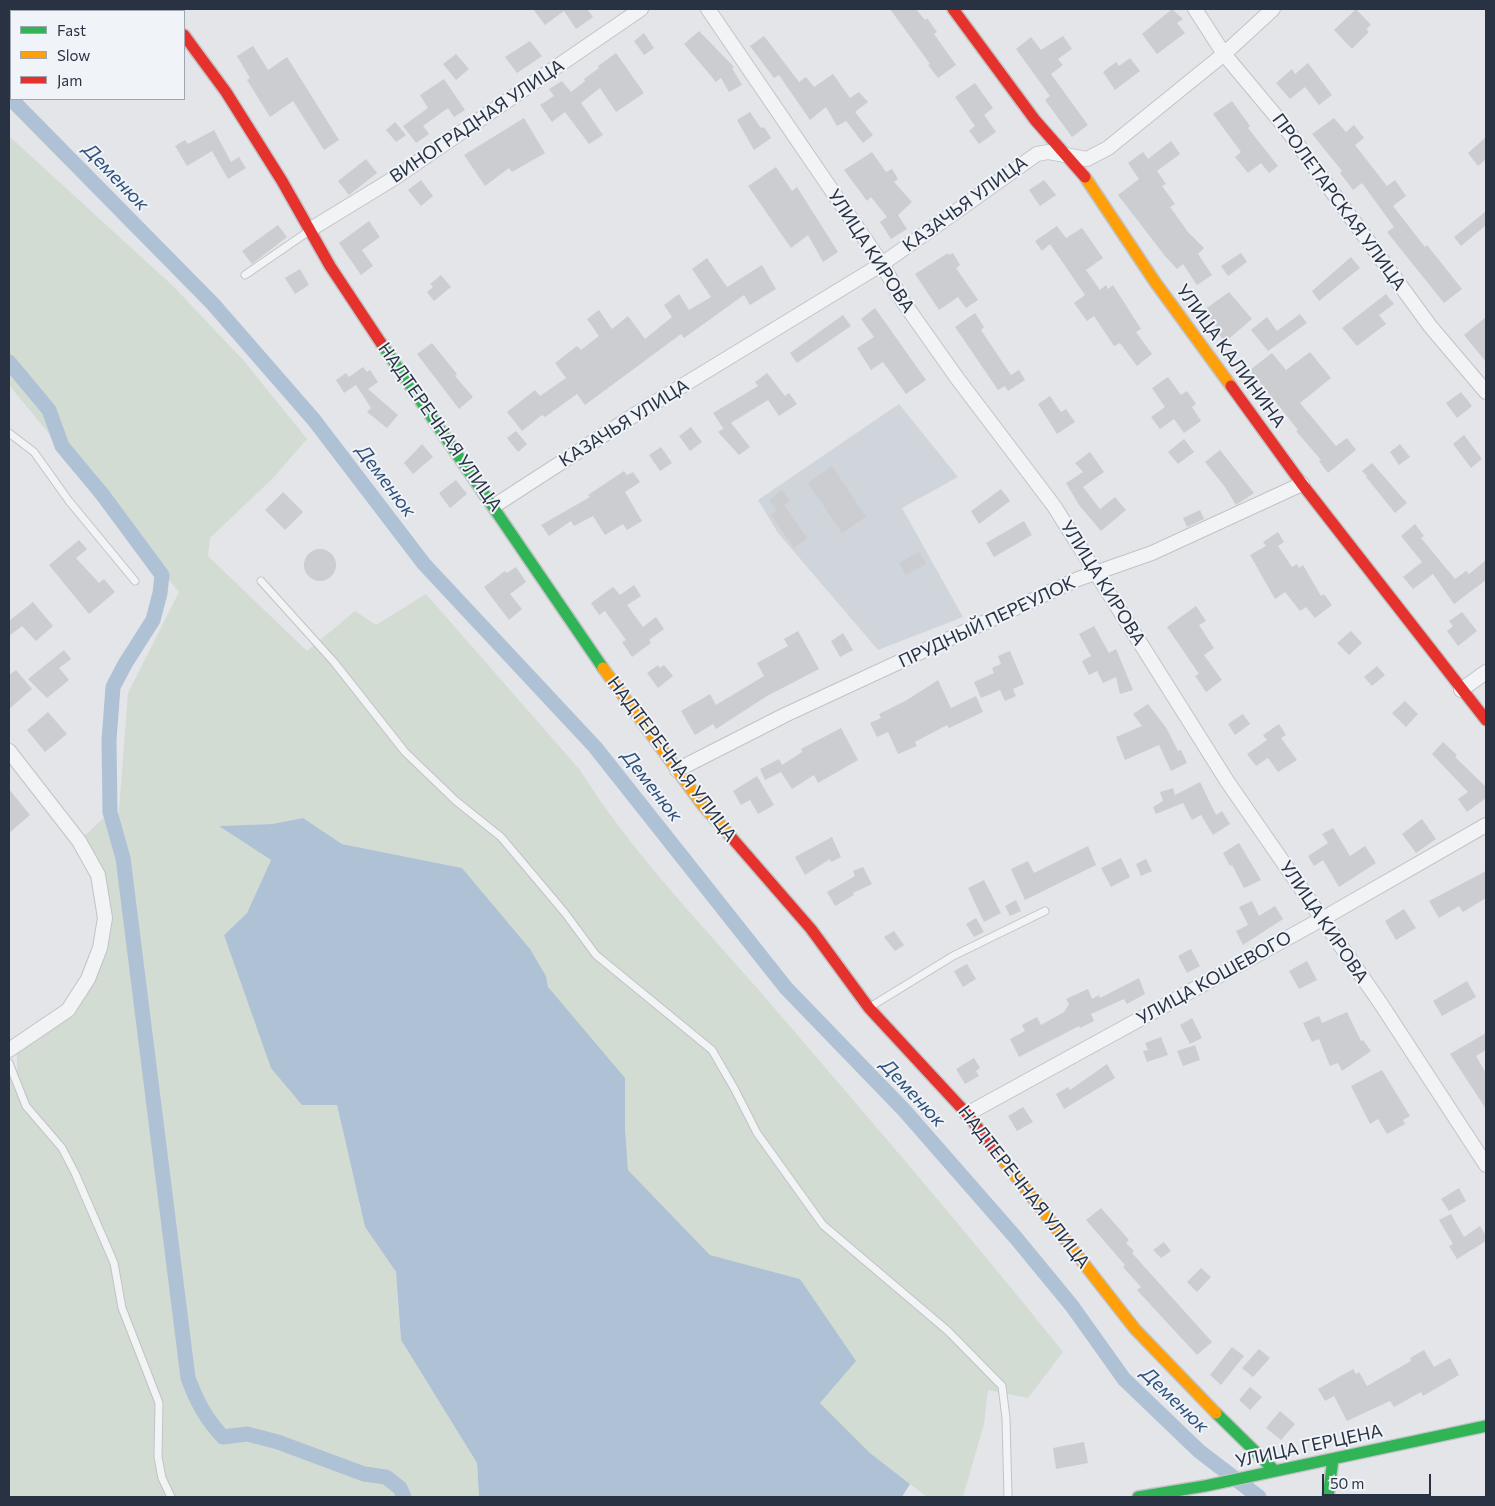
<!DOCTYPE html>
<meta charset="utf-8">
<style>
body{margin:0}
#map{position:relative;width:1495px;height:1506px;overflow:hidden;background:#e3e5e8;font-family:Commissioner,sans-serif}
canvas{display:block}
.frame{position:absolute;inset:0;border:10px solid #283243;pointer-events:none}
.legend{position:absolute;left:10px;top:10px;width:175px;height:90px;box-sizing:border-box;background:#f0f3f8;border:1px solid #a0a6b0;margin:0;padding:6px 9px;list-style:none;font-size:15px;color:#283243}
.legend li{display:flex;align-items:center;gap:10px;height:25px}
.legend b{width:25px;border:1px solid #a0a6b0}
.scale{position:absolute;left:1322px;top:1474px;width:109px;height:22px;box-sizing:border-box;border:2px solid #283243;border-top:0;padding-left:6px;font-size:15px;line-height:18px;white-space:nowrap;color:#283243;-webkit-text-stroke:4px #f0f3f8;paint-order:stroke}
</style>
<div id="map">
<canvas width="1495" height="1506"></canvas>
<div class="frame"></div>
<ul class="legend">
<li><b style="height:6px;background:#30b455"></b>Fast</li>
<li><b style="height:6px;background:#ff9f0a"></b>Slow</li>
<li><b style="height:6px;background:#e5322d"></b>Jam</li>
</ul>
<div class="scale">50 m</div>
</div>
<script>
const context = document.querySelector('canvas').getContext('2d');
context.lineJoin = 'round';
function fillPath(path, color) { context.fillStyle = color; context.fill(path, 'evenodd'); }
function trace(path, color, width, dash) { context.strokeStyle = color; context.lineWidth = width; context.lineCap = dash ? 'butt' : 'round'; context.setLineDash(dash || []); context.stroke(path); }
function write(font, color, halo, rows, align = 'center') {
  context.font = font + ' Commissioner,sans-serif'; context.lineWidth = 4; context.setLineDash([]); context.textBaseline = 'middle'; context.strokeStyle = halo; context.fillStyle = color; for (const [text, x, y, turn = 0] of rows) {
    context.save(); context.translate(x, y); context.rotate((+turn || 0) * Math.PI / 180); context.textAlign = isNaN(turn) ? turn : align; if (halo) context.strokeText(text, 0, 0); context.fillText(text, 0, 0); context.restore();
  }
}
const built = new Path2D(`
 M899 404 958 477 902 508 963 617 878 650 778 533 758 500Z`);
const green = new Path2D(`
 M9 136 174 287 244 361 307 439 274 477 210 538 208 556 307 651 355 611 376 625 426 594 580 770C630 850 695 917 757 988 860 1108 964 1228 1063 1352L1028 1398 988 1390 984 1424 963 1497H927L870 1453 820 1403 800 1279 710 1255 628 1170 625 1128 548 987 546 976 462 868 342 844 303 818 272 824 220 826 271 860 247 913 224 935 302 1105H337L365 1227 396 1272 401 1340 477 1463 479 1497H9V1063L17 1084V1045L68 1010 100 948 98 875 79 841 110 812 117 836 128 693 179 592 9 385Z`);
const water = new Path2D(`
 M303 818 342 844 462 868 530 949 546 976 548 987 625 1078V1128L628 1170 710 1255 800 1279 856 1361 820 1403 870 1453 910 1484 902 1497H479L477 1463 401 1340 396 1272 365 1227 337 1105H302L271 1068 224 935 247 913 271 860 219 826 272 824Z`);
const canal = new Path2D(`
 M11 99 213 304 314 420 424 564 595 747 786 988 904 1110 1016 1238 1072 1306 1124 1379 1199 1451 1259 1497
 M9 362 49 410 62 446 102 494 162 575 160 593 153 620 125 664 113 687 109 740 110 812 123 858 188 1378C197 1402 206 1419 223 1437L247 1434 278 1442 364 1474 386 1477 400 1488 404 1497`);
const building = new Path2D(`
 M533 9H587L593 17 576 29 564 11 545 25Z
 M890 9H916L925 20 927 18 937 32 934 34 956 65 938 78 928 65 930 64Z
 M1172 9 1183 19 1177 23 1185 33 1157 54 1142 34Z
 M1356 9 1371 25 1366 29 1369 32 1352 49 1334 30Z
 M699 31 734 67 732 68 742 85 729 92 721 78 716 82 684 44Z
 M644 33 654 48 644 55 634 41Z
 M764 36 799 82 806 77 814 87 833 74 850 98 859 92 868 102 855 112 873 135 863 143 846 121 837 126 826 107 810 120 779 75 774 78 750 46Z
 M1063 36 1072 49 1058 59 1063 65 1051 74 1088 125 1072 137 1045 100 1050 96 1016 49 1031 37 1041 50Z
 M530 41 542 56 517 73 505 57Z
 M253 46 268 70 287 57 339 140 324 150 293 101 270 117 247 80 250 78 237 56Z
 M616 53 644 93 616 112 600 88 581 103 603 135 589 144 565 112 552 122 540 105 554 96 549 89 562 81 571 92 585 81 584 79 599 68 598 66Z
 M456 54 469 69 456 80 443 64Z
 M1130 58 1140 71 1115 90 1103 72 1116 62 1119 66Z
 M1308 63 1332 95 1319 105 1305 87 1290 99 1276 83 1292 69 1295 74Z
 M444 79 465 110 454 117 448 108 423 126 429 134 416 143 403 126 428 108 420 95Z
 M975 83 993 108 984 115 996 132 979 144 969 131 975 126 955 97Z
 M1232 101 1250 126 1248 128 1278 166 1269 173 1261 163 1248 173 1235 157 1241 152 1213 114Z
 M750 112 761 128 764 127 771 138 754 150 737 120Z
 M524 118 545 153 512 172 509 168 485 186 464 155Z
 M1334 118 1346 132 1354 125 1364 138 1355 145 1387 186 1395 180 1406 196 1393 206 1425 247 1427 245 1462 289 1444 303 1387 232 1394 227 1362 183 1353 190 1340 173 1342 171 1312 134Z
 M395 122 406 135 396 142 386 130Z
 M214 130 231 162 239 157 246 168 228 179 212 151 187 166 175 146 185 140 188 144Z
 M1486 137V159L1478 166 1468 153Z
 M1171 141 1180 154 1157 171 1166 184 1162 186 1175 204 1170 207 1188 232 1204 248 1198 254 1212 275 1197 285 1183 264 1177 269 1165 256 1118 195 1139 179 1128 163 1143 152 1148 159Z
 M872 152 886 172 892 169 898 179 894 182 912 202 898 215 907 229 891 239 880 222 887 217 871 197 867 201 844 170Z
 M366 159 377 173 349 195 338 181Z
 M776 167 792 191 797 187 838 252 823 262 808 235 791 248 748 186Z
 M421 180 433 196 421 206 408 190Z
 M1044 180 1056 195 1040 206 1029 190Z
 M1485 212 1486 225 1461 246 1454 237Z
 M369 221 380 237 362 250 373 266 361 275 339 243Z
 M278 225 287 237 252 264 242 251Z
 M1057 226 1066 238 1082 228 1103 258 1086 270 1100 290 1106 285 1108 289 1113 285 1141 329 1136 332 1152 354 1137 366 1120 343 1114 346 1094 316 1087 321 1074 303 1085 295 1050 244 1042 251 1035 241Z
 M948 253 949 255 953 253 960 265 956 268 978 300 966 308 958 297 939 310 915 274Z
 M1241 253 1247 262 1228 276 1221 266Z
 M1351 257 1360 268 1319 301 1312 291Z
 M707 258 727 287 762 265 776 289 750 305 744 295 684 338 681 334 585 405 577 394 545 417 542 415 522 431 507 412 535 390 540 396 566 378 555 363 577 346 581 350 599 336 587 319 599 310 612 329 628 316 645 339 672 317 664 305 679 294 689 310 711 297 692 269Z
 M300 269 309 285 295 294 285 278Z
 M441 275 451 287 434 301 427 292 433 287 430 284Z
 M1229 292 1252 319 1225 342 1217 332 1219 330 1204 310Z
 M1386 294 1394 304 1379 315 1386 324 1357 346 1342 328Z
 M875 308 926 380 906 394 883 362 871 370 857 348 874 337 861 319Z
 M975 313 984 327 981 330 1011 375 1019 370 1025 380 1008 391 1005 386 998 390 955 327Z
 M1300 314 1307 323 1268 351 1251 330 1267 317 1277 331Z
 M843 315 851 326 797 363 790 353Z
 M1486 317V362L1464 335Z
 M432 343 457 374 455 376 473 397 459 409 417 354Z
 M1310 352 1331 378 1300 403 1336 446 1347 438 1356 450 1328 473 1319 461 1321 460 1296 431 1298 430 1250 370 1272 353 1286 370Z
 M363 367 367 372 370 370 378 382 368 389 398 415 387 428 367 412 371 408 356 385 344 393 336 380 346 373 349 377Z
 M767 373 785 396 789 393 797 404 779 416 768 400 731 423 750 447 739 455 718 432 728 425 723 428 713 413 758 386 755 382Z
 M1168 377 1181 395 1187 391 1196 404 1192 407 1201 421 1184 433 1174 419 1160 429 1151 417 1165 407 1152 388Z
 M1461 392 1472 406 1457 418 1446 403Z
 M1050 396 1061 412 1066 409 1075 422 1057 434 1038 404Z
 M691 427 702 442 690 451 679 436Z
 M516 431 527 444 518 452 507 438Z
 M1464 435 1482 459 1471 468 1453 444Z
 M1184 439 1194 452 1178 464 1168 452Z
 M422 444 433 457 413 474 404 463Z
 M1400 444 1410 457 1399 465 1390 452Z
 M661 447 672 463 660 471 649 455Z
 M1220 450 1254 493 1236 505 1225 487 1205 462Z
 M1090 452 1104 472 1083 487 1100 509 1115 497 1126 510 1101 531 1079 505 1066 483 1083 472 1075 463Z
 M1372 463 1407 503 1395 513 1366 477 1367 476 1362 471Z
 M832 466 866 517 842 533 808 483Z
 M624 471 627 475 633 472 640 482 625 492 642 521 627 530 623 524 605 535 593 516 574 526 571 521 549 536 541 525 590 497 588 495Z
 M456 480 467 494 450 508 439 493Z
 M1001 489 1010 501 979 524 971 511Z
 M782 490 790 501 784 505 807 538 794 548 771 515 783 506 777 510 769 500Z
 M283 492 303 512 285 530 265 510Z
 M1200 510 1204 519 1187 527 1183 518Z
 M1024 521 1032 535 994 557 986 543Z
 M1415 524 1424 536 1421 538 1455 579 1466 571 1469 574 1486 560V580L1454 604 1433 574 1413 589 1403 577 1422 562 1401 536Z
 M1278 532 1284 542 1278 546 1292 567 1297 564 1299 568 1303 565 1321 596 1324 594 1332 605 1315 618 1306 607 1300 611 1285 592 1275 599 1250 555 1266 546 1263 542Z
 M79 540 87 549 76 558 99 583 104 579 115 592 89 614 49 565Z
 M304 565a16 16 0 1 1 32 0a16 16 0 1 1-32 0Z
 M919 552 926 564 906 575 899 563Z
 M516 567 526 582 510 594 522 609 509 620 484 587 505 571 507 573Z
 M634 585 641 596 627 605 643 627 656 617 664 629 649 640 651 643 632 657 622 642 626 640 605 611 599 615 591 603 613 587 620 595Z
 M33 602 53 626 36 641 22 626 9 636V621Z
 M1196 606 1206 621 1199 625 1214 648 1204 655 1222 680 1206 692 1195 676 1199 674 1167 627Z
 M1462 612 1477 631 1458 646 1447 631 1453 626 1449 621Z
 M1094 626 1109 653 1116 649 1133 690 1120 694 1116 677 1103 683 1097 671 1089 675 1082 661 1091 656 1079 634Z
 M798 631 819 669 767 696 716 729 713 724 695 735 681 711 710 694 716 705 764 676 757 663 788 646 784 639Z
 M1351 631 1362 643 1349 655 1337 643Z
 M843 633 853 650 840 657 831 641Z
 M64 650 71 659 59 668 69 680 47 698 28 679Z
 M1010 651 1024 684 1013 689 1016 696 1005 701 1000 690 981 698 974 682 994 673 992 668 1001 664 998 656Z
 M658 665 660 668 664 665 673 676 658 688 647 673Z
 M1377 666 1385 675 1372 686 1364 677Z
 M16 670 32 689 9 709V675Z
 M938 680 951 708 976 696 983 712 949 728 947 725 915 742 917 746 898 754 888 732 877 737 870 723 881 718 879 714 907 700Z
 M1405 701 1418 714 1406 727 1392 713Z
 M1148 704 1167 729 1178 751 1181 750 1187 763 1171 771 1159 745 1125 760 1116 737 1142 726 1133 714Z
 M48 712 67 734 45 752 27 730Z
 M1243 714 1250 724 1235 735 1228 724Z
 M1279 724 1286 735 1281 738 1297 760 1278 772 1268 758 1256 766 1247 754 1267 740 1263 735Z
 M841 728 858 760 818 783 814 775 792 789 781 772 765 780 760 769 779 759 782 765 802 752 801 749Z
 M1443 742 1457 755 1455 757 1486 787V798L1467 812 1458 799 1468 792 1432 754Z
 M757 776 774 805 758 814 750 800 741 805 733 791Z
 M1200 782 1216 815 1222 811 1230 824 1213 835 1201 815 1192 820 1183 803 1156 814 1153 807 1163 801 1160 792 1173 788 1175 795Z
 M9 789 30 815 9 833Z
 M1422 819 1436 839 1416 853 1402 834Z
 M1333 828 1350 856 1365 846 1376 863 1339 887 1323 860 1314 866 1308 856 1328 843 1322 834Z
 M832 837 841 857 831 862 830 859 805 875 795 857Z
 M1239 843 1261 880 1244 888 1232 865 1230 866 1223 853Z
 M1088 846 1096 865 1025 900 1011 869 1028 861 1034 873Z
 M1121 858 1130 877 1111 887 1101 868Z
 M1146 859 1152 871 1141 876 1136 864Z
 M863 867 872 884 853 893 854 895 835 906 827 892 855 876 853 871Z
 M1486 871V898L1463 912 1459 906 1439 918 1429 901Z
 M984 880 1001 913 984 922 968 888Z
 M1016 900 1021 911 1010 916 1005 906Z
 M1252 901 1259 916 1275 906 1283 919 1243 945 1236 931 1248 925 1239 907Z
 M1404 909 1416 928 1396 940 1385 921Z
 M976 918 984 932 974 937 966 924Z
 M894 931 904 945 895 951 884 937Z
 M1191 949 1200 966 1187 973 1178 956Z
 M1307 961 1317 980 1299 989 1289 971Z
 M967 964 976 979 963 987 954 971Z
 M1139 978 1145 994 1127 1004 1124 999 1091 1014 1094 1021 1080 1028 1079 1026 1019 1057 1010 1039 1025 1031 1022 1025 1037 1017 1041 1025 1064 1012 1069 1004 1066 999 1088 989 1092 999 1099 995 1100 998Z
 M1467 981 1476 997 1442 1016 1433 1001Z
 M1347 1012 1361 1041 1363 1040 1371 1051 1342 1071 1338 1063 1330 1066 1319 1039 1312 1042 1303 1023 1319 1016 1322 1023Z
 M1192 1018 1202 1038 1190 1044 1180 1025Z
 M1486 1033V1050L1476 1056 1486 1073V1109L1450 1054Z
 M1161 1037 1168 1055 1147 1062 1143 1051 1148 1050 1145 1043Z
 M1195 1045 1200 1060 1183 1066 1177 1051Z
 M974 1058 980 1068 976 1071 979 1076 965 1084 956 1069Z
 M1107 1064 1115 1078 1064 1109 1056 1094 1068 1087 1070 1090Z
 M1382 1070 1410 1116 1403 1120 1405 1124 1387 1134 1378 1119 1370 1124 1351 1086Z
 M1023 1107 1033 1122 1017 1131 1008 1116Z
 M1459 1188 1466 1201 1449 1211 1441 1199Z
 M1101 1208 1129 1240 1126 1243 1134 1251 1132 1253 1212 1342 1197 1355 1137 1290 1141 1287 1123 1267 1125 1265 1086 1220Z
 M1451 1214 1464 1237 1480 1226 1486 1236V1241L1457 1259 1449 1246 1453 1244 1439 1220Z
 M1164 1242 1171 1251 1161 1258 1153 1250Z
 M1201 1268 1211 1277 1197 1292 1187 1282Z
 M1232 1347 1244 1356 1221 1385 1210 1375Z
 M1259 1349 1270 1358 1253 1377 1242 1368Z
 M1424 1350 1434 1367 1450 1358 1459 1375 1423 1396 1421 1392 1394 1407 1390 1401 1347 1421 1334 1396 1325 1401 1318 1389 1353 1369 1356 1374 1359 1372 1367 1386 1411 1361 1410 1358Z
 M1250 1387 1262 1397 1250 1410 1239 1400Z
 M1280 1411 1295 1424 1281 1440 1266 1428Z
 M1084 1442 1088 1463 1056 1469 1053 1448Z`);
const lane = new Path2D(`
 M245 275 309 231
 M9 433 34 452 69 501 135 581
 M261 581 334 662 405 752 456 801 501 837 565 913 596 955 712 1050 734 1088 757 1133 823 1225 948 1331 1002 1386 1006 1418 1008 1497
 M870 1007 953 956 1045 911
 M9 1063 26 1106 62 1148 75 1173 114 1263 122 1308 159 1403 158 1457 162 1478 171 1497`);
const street = new Path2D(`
 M165 9 166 11
 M708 9 882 264 904 303 957 378 1054 506 1227 781 1381 1004 1486 1165
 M1195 9 1224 54 1285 127 1430 326 1486 392
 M311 229 396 177 641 9
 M494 506 636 414 882 264 1037 154 1048 152 1087 159 1108 148 1224 54 1273 9
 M1461 690 1486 672
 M9 751 79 841 98 875 105 918 100 948 88 979 68 1010 9 1050
 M677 770 785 715 1078 579 1152 553 1302 484
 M967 1114 1322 919 1486 825`);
const fast = new Path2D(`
 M381 343 603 668
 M1216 1413 1275 1471
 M1138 1497 1205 1486 1486 1426
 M1328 1497 1333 1459`);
const slow = new Path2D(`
 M1085 177 1155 282 1231 386
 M603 668 701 803 732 838
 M995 1150 1135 1329 1216 1413`);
const jam = new Path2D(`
 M953 9 1035 120 1085 177
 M184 35 226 92 282 181 330 266 381 343
 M1231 386 1302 484 1486 720
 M732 838 811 929 869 1008 967 1114 995 1150`);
const streetNames = [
 ["ВИНОГРАДНАЯ УЛИЦА",477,121,-34],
 ["ПРОЛЕТАРСКАЯ УЛИЦА",1339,202,54],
 ["КАЗАЧЬЯ УЛИЦА",965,204,-36],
 ["УЛИЦА КИРОВА",871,251,57],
 ["УЛИЦА КАЛИНИНА",1231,356,54],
 ["КАЗАЧЬЯ УЛИЦА",624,423,-32],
 ["НАДТЕРЕЧНАЯ УЛИЦА",440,427,55],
 ["УЛИЦА КИРОВА",1103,583,58],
 ["ПРУДНЫЙ ПЕРЕУЛОК",987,622,-25],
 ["НАДТЕРЕЧНАЯ УЛИЦА",672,759,53],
 ["УЛИЦА КИРОВА",1324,922,56],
 ["УЛИЦА КОШЕВОГО",1214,978,-29],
 ["НАДТЕРЕЧНАЯ УЛИЦА",1024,1187,52],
 ["УЛИЦА ГЕРЦЕНА",1309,1446,-12]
];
const waterNames = [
 ["Деменюк",116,177,46],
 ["Деменюк",386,481,53],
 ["Деменюк",652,786,52],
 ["Деменюк",913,1093,47],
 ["Деменюк",1175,1400,44]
];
fillPath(built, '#d0d5dc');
fillPath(green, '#d3dcd3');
fillPath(water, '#afc2d5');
trace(canal, '#afc2d5', 15);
fillPath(building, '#cbcdd0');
trace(lane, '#c1c3c6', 9);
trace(street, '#c1c3c6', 16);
trace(fast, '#c1c3c6', 14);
trace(slow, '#c1c3c6', 14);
trace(jam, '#c1c3c6', 14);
trace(lane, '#f2f3f5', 7);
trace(street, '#f2f3f5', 14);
trace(fast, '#30b455', 11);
trace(slow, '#ff9f0a', 11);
trace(jam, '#e5322d', 11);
write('18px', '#283243', '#f0f3f8', streetNames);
write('italic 19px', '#2f517a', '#f0f3f8', waterNames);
</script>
